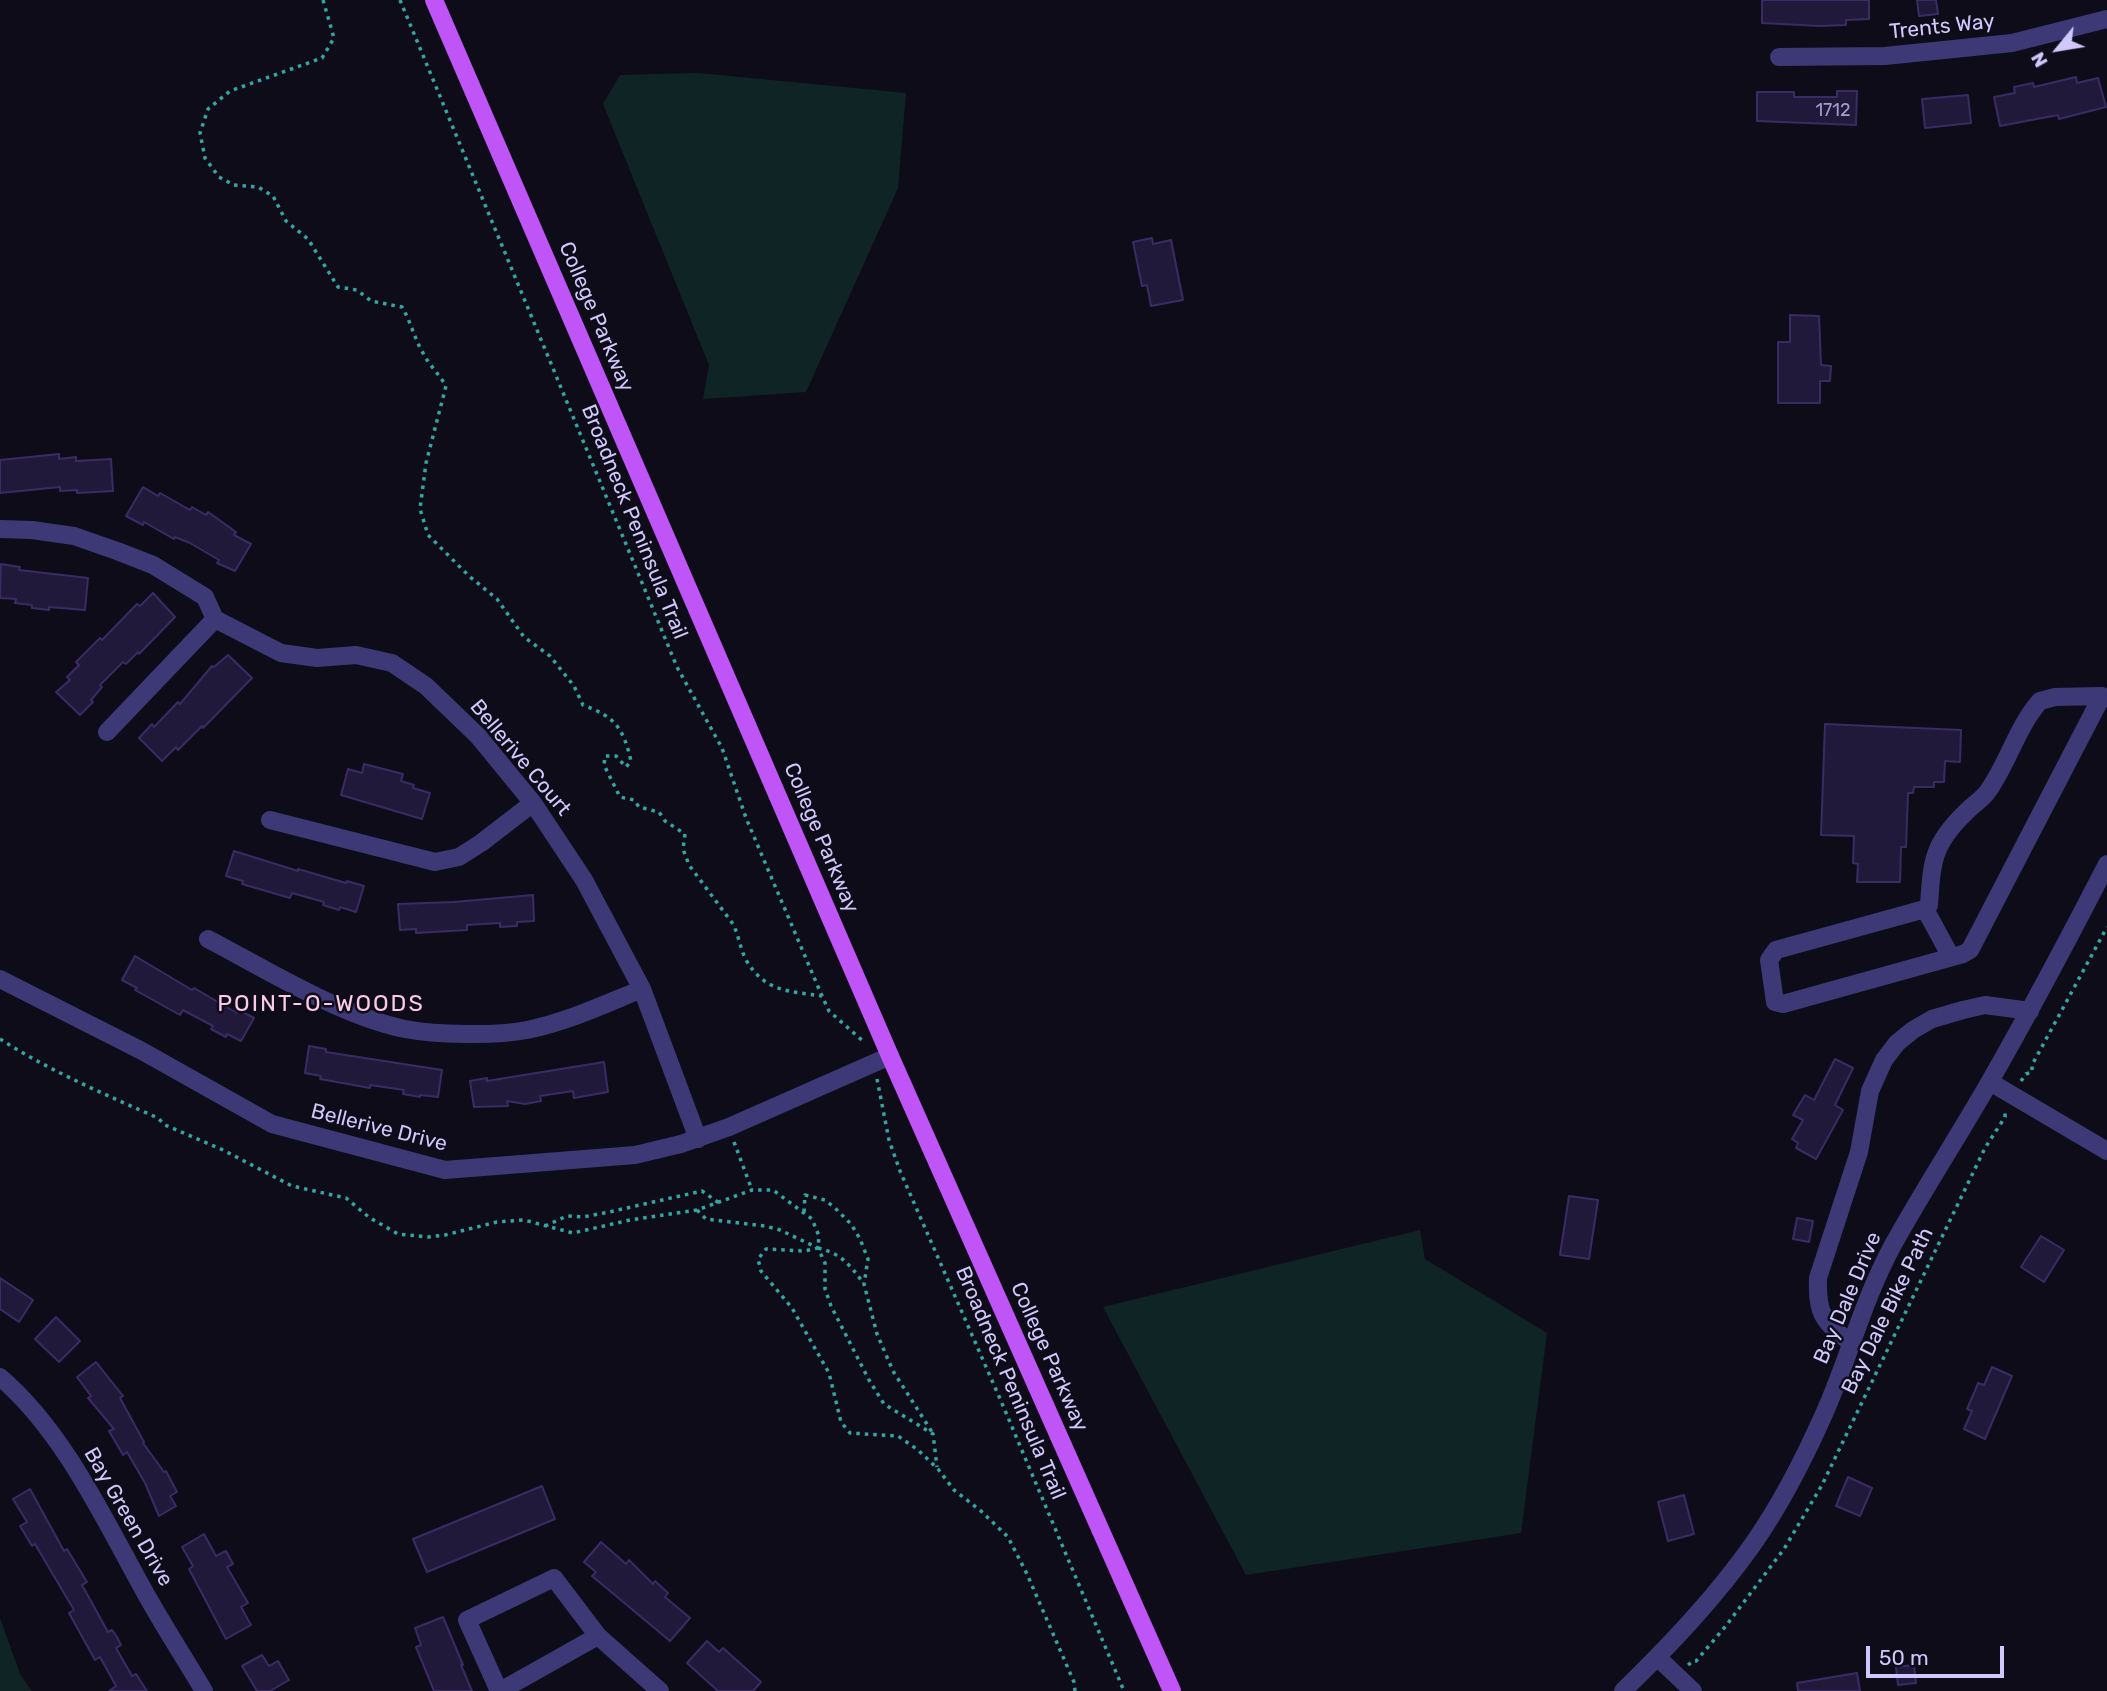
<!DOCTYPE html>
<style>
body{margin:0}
#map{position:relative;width:2107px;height:1691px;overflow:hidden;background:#0f0c1a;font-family:Rubik,sans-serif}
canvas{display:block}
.north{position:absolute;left:2023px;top:14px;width:70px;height:70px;-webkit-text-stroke:5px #0f0c1a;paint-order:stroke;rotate:240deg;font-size:19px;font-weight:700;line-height:28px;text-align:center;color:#d0c8fc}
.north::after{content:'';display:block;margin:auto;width:24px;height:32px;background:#d0c8fc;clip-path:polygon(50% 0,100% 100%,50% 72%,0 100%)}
.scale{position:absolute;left:1866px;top:1646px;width:138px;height:32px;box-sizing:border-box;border:4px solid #d0c8fc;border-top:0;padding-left:9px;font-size:21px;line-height:24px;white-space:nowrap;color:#d0c8fc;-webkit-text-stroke:5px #0f0c1a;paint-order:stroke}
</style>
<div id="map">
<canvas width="2107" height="1691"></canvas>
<div class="north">N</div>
<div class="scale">50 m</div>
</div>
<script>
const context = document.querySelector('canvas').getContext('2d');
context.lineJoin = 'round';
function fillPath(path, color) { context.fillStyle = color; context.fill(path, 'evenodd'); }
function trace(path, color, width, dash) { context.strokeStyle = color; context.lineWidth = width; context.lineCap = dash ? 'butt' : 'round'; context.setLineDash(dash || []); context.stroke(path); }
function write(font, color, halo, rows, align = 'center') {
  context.font = font + ' Rubik,sans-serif'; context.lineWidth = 5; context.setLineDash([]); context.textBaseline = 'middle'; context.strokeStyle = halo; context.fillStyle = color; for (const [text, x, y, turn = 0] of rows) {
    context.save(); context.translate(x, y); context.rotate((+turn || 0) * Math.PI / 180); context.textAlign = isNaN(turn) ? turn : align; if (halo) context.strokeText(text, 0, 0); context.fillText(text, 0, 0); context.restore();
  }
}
const green = new Path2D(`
 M698 73 906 93 898 188 806 392 703 399 709 365 603 104 620 75Z
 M1420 1230 1425 1259 1547 1333 1521 1533 1246 1575 1103 1307Z
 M0 1618 20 1674 32 1691H0Z`);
const building = new Path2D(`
 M1762 0H1869V19L1846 20V25L1820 26 1762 23Z
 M1917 0H1936L1938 14 1919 16Z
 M2076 77 2077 83 2098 78 2106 107 2059 119 2058 115 2000 126 1994 97 2015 93 2014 87 2033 83 2034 87Z
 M1837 91H1857L1856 125 1757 121V92H1794V97H1837Z
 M1968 95 1971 123 1925 128 1922 99Z
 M1152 238 1153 244 1171 240 1183 300 1151 306 1147 285 1142 286 1133 242Z
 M1790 315 1819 316 1821 365 1831 366 1830 381H1820V403H1778V342H1790Z
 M59 454V459L76 457V461L111 459 113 491 77 493V490L60 491V487L0 493V460Z
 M143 487 158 496 160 493 190 510 192 507 206 515 208 512 236 532 234 535 251 544 235 571 217 563 219 560 190 543 175 537 174 539 144 522 143 525 126 516Z
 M1 564 20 567 19 570 88 578 85 610 49 607V610L32 608V605L15 603 16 599 0 598Z
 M153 593 175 617 139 654 138 652 126 664 123 662 100 685 102 687 91 700 93 702 80 715 56 692 70 680 67 677 79 665 76 662 100 638 102 640 137 604 140 606Z
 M228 655 252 678 203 728 202 726 178 750 176 747 162 761 139 738 152 724 154 727 178 702 180 704 212 666 214 667Z
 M1825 724 1961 730 1960 762 1945 761 1944 782H1934V787H1914L1913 793H1908L1906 847H1901L1900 882H1857L1858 864 1853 863 1854 836 1821 835Z
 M364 764 403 774 401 781 414 785 413 788 430 793 422 819 341 795 348 769 362 773Z
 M234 851 298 871V869L346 883 347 881 364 886 356 912 340 907 339 910 323 905 324 902 292 893 290 898 242 884 243 881 226 876Z
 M533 895 534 921 517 922V926L500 927V923L467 925V930L416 933V929L400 930 398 904 454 902Z
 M135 956 192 990 194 988 237 1013 239 1010 254 1018 241 1041 227 1034 226 1037 211 1029 213 1026 183 1010 180 1015 135 990 137 988 122 980Z
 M309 1046 326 1049V1052L442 1070 438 1097 420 1095V1097L403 1094 404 1090 370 1085V1088L320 1079 321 1076 305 1073Z
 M1835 1059 1853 1068 1835 1105 1843 1110 1816 1159 1796 1148 1798 1143 1792 1139 1803 1120 1793 1115 1805 1095 1814 1100Z
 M604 1062 608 1092 574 1098 573 1091 540 1096 541 1101 525 1104 507 1101 508 1106 474 1107 470 1081 487 1078V1081Z
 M1569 1196 1598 1200 1589 1259 1560 1255Z
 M1797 1218 1813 1221 1809 1242 1793 1239Z
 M2041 1236 2064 1250 2044 1282 2021 1267Z
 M0 1278 33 1300 19 1322 0 1309Z
 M56 1317 80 1341 59 1362 35 1339Z
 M96 1362 123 1396 120 1398 144 1442 143 1443 164 1472 166 1471 177 1492 170 1496 176 1506 159 1516 145 1483 127 1452 123 1455 109 1431 114 1429 88 1398 91 1396 77 1377Z
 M1992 1367 2012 1376 1985 1439 1964 1429 1972 1411 1967 1409 1974 1393 1978 1383 1984 1385Z
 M1848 1477 1872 1488 1860 1516 1836 1506Z
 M542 1486 555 1519 427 1572 413 1539Z
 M30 1489 64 1551 67 1549 87 1582 82 1585 108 1632 112 1630 117 1637 121 1645 116 1648 132 1676 136 1674 147 1691H109L116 1686 100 1657 95 1660 69 1613 74 1610 35 1544 32 1546 20 1526 27 1522 13 1499Z
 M1684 1495 1694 1534 1668 1541 1658 1502Z
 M204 1534 216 1556 226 1551 233 1564 227 1567 248 1603 241 1607 251 1625 226 1639 189 1569 193 1566 182 1547Z
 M601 1542 626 1564 629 1560 653 1584 655 1581 668 1593 665 1597 690 1618 670 1641 592 1576 596 1572 584 1562Z
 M443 1617 463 1665H461L472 1691H434L416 1647 421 1645 415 1628Z
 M707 1641 719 1652 723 1648 761 1682 753 1691H718L687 1663Z
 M262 1655 269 1666 278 1661 289 1680 270 1691H257L242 1666Z
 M1914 1665 1916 1683 1898 1685 1896 1667Z
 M1857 1673 1860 1691H1798L1797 1683Z`);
const path = new Path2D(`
 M323 0 334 38 322 58 230 91 208 109 200 133 205 158 219 177 234 185 258 187 273 196 286 221 308 239 338 287 357 290 371 301 402 307C411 322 414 338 423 353 429 365 439 374 446 386L426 463 420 509 428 535 469 576 497 599 524 637 550 656 574 686 583 705C615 717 623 727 631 761L626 767 616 756H605L604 765 620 797 634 800 639 807 659 812 665 821 685 834 683 849 689 865 733 924C739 936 740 948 746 960 765 992 788 991 822 996
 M400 0 677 667 722 748 746 818 822 996 829 1011 864 1042
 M0 1039C50 1071 104 1094 158 1118L165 1125 223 1150 292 1186 346 1198 370 1218 398 1234 428 1237 445 1235 497 1222 524 1220 573 1233 630 1220 697 1210 752 1190H773L812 1219 819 1236 818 1248 804 1251 766 1249 758 1259 761 1271 792 1308 829 1373 841 1422 850 1433 898 1436 918 1450 938 1469 954 1490 981 1511 1008 1537 1027 1574 1074 1682 1075 1691
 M877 1079 889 1140 900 1171 1001 1401 1124 1691
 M2021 1081 2026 1074 2032 1072V1065L2107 927
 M734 1142 752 1190
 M697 1210 706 1219 765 1226 780 1230 818 1248 825 1263V1289L831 1306 869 1380 884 1404 933 1434 937 1467
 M804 1212 805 1195 825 1200 835 1208 851 1224 860 1239 868 1259 864 1284 877 1334 893 1371 932 1432
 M545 1226 567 1216 583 1217 609 1212 702 1191 719 1203
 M818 1248C841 1253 851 1266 864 1284
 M1688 1665 1693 1661H1696L1725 1627 1784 1549 1822 1485 1985 1148 2005 1117V1109`);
const minor = new Path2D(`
 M1779 57 1885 56 2012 43 2107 19
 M0 529 32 530 74 536 117 551 153 565 205 597 215 619 281 653 317 658 356 655 392 663 426 686 478 736 533 803 584 880 642 989 698 1139
 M2102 696 1970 950 1963 954 1783 1004 1775 1002 1769 960 1776 950 1925 909 1929 905C1932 862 1932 845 1965 813 1972 805 1983 799 1988 791 2008 763 2017 727 2040 701L2055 697 2102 696 2107 698
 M107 732 215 619
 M270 820 435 862 459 857 481 843 533 803
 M1925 909 1951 957
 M208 939C267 970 341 1016 405 1029 436 1035 496 1036 527 1030 567 1022 605 1004 642 989
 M0 979 142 1051 272 1124 445 1170 635 1155 681 1144 729 1127 890 1056
 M1990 1082 2107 1151
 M1851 1343C1823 1321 1817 1315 1818 1278L1859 1152 1870 1091 1884 1060 1897 1043 1913 1030 1932 1019 1963 1010 1985 1005 2030 1011
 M0 1377C67 1434 108 1528 151 1603 168 1633 187 1662 204 1691
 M1657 1657 1693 1691
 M499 1691 467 1620 554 1578 598 1636 660 1691
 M500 1691 598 1636
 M1623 1691C1669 1646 1715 1598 1753 1544 1781 1504 1804 1459 1824 1414 1849 1358 1864 1297 1894 1243 1924 1189 1958 1137 1989 1083 2030 1011 2069 938 2107 864`);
const major = new Path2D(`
 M434 0 890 1056 1172 1691`);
const numberNames = [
 ["1712",1833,111]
];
const streetNames = [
 ["Trents Way",1942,27,-6],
 ["College Parkway",596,317,67],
 ["Broadneck Peninsula Trail",634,522,68],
 ["Bellerive Court",520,758,50],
 ["College Parkway",821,838,67],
 ["Bellerive Drive",379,1128,14],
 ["Bay Dale Drive",1848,1298,-67],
 ["Bay Dale Bike Path",1888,1311,-64],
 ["College Parkway",1049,1357,66],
 ["Broadneck Peninsula Trail",1010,1383,67],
 ["Bay Green Drive",128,1517,60]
];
const neighbourhoodNames = [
 ["POINT-O-WOODS",321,1004]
];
fillPath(green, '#0f2424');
fillPath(building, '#21193a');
trace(building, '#392c65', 2);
trace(path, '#33a5a2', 3.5, [3.5, 5]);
trace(minor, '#3d3977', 18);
trace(major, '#bf55f6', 18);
write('18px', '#a49ccc', null, numberNames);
write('21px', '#d0c8fc', '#0f0c1a', streetNames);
context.letterSpacing = '2px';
write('23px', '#fccae8', '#0f0c1a', neighbourhoodNames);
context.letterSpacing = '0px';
</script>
